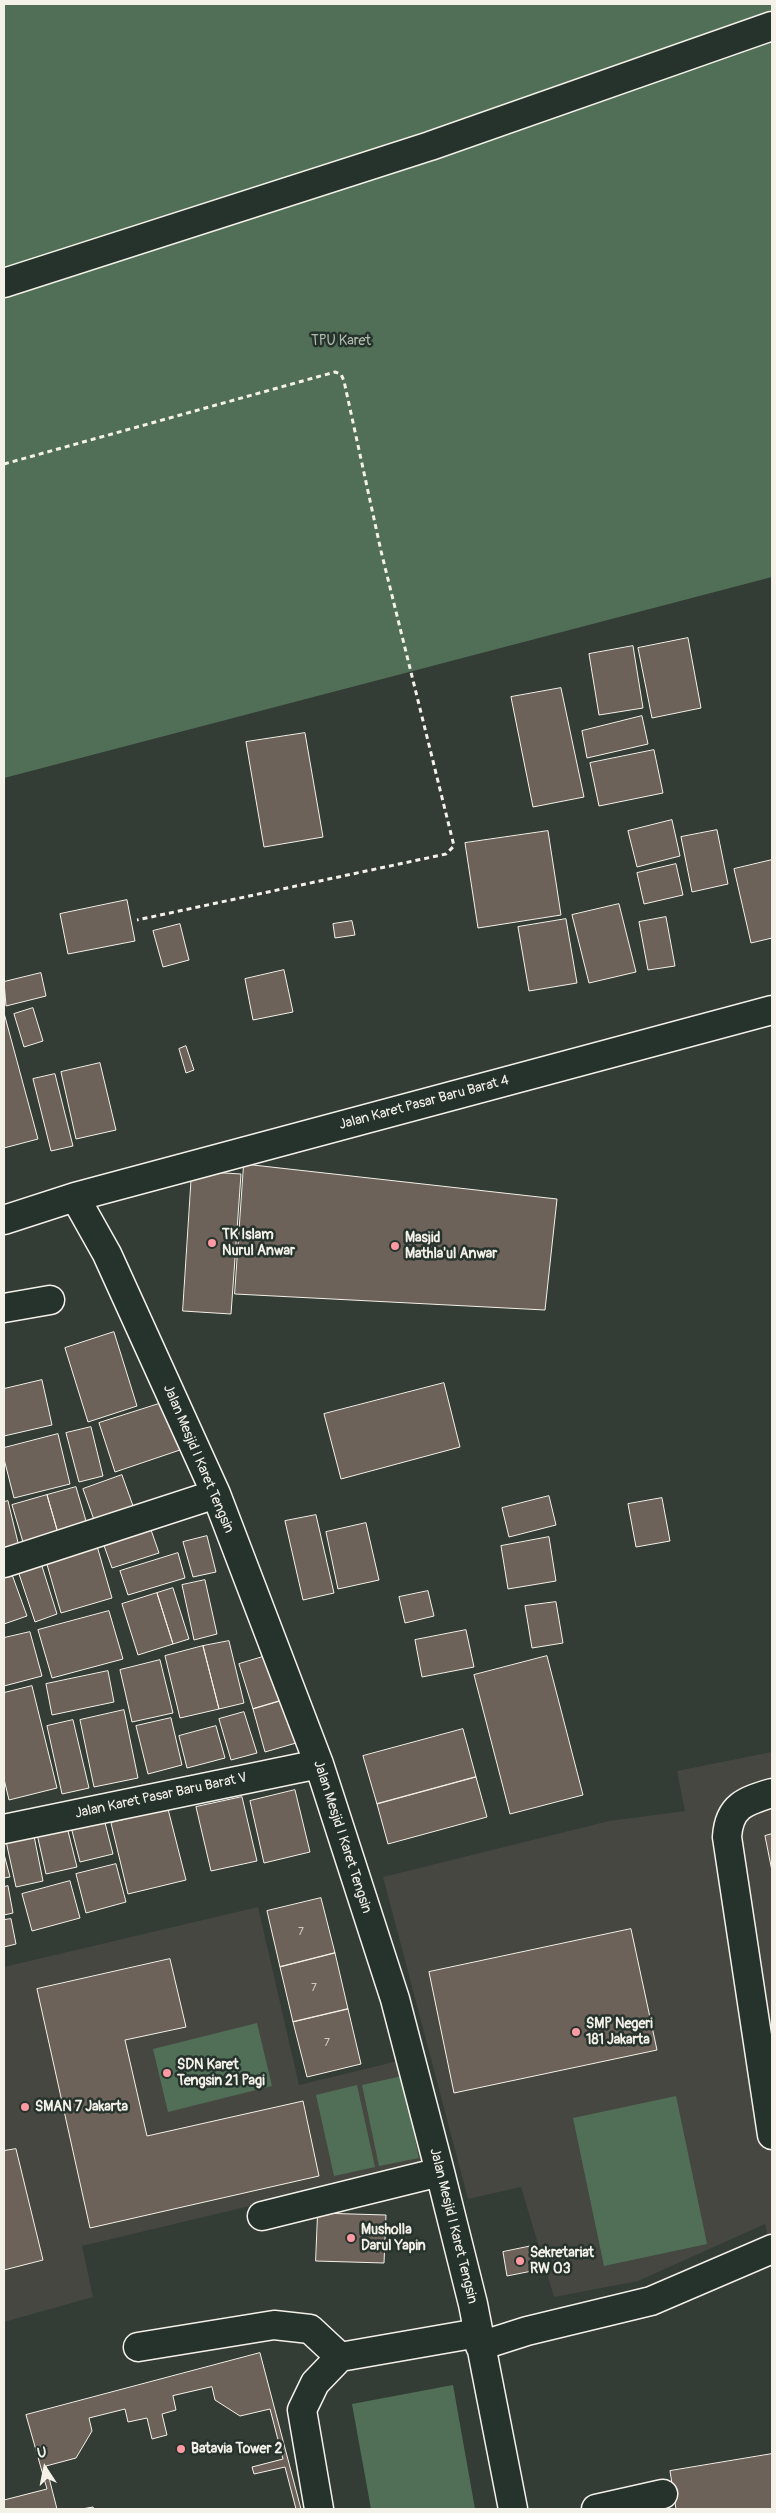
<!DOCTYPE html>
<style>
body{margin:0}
#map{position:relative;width:776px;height:2513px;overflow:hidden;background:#343c36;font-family:Pangolin,sans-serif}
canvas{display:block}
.frame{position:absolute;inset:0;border:5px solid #f4f1e8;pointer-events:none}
.north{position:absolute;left:20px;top:2443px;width:50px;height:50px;-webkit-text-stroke:4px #26332d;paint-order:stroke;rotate:349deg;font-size:14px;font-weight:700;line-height:20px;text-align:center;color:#f4f1e8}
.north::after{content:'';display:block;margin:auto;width:18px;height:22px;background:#f4f1e8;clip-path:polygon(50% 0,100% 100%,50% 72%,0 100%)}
</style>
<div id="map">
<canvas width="776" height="2513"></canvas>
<div class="frame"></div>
<div class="north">U</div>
</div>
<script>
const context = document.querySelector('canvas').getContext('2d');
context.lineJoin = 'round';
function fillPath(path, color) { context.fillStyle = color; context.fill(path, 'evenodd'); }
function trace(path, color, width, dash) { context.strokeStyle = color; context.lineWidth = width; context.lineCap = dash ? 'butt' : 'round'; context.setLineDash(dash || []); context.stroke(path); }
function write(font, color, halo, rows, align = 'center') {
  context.font = font + ' Pangolin,sans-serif'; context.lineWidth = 5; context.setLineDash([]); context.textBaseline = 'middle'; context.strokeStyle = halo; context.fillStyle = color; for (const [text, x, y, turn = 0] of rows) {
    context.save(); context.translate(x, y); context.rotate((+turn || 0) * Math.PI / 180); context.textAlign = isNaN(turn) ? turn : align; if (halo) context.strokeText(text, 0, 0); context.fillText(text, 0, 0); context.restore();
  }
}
const built = new Path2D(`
 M772 1752V2257L765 2224 638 2281 554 2297 521 2187 468 2199 383 1877 609 1821 685 1811 677 1771Z
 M258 1907 299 2085 402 2060 426 2164 82 2246 93 2297 4 2322V1967Z`);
const green = new Path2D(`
 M4 4H772V577L4 778Z
 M257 2023 272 2086 168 2112 153 2049Z
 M402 2076 419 2158 379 2166 362 2085Z
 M357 2085 375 2167 334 2176 316 2095Z
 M676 2096 707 2244 604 2266 573 2118Z
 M453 2385 475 2509H371L352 2404Z`);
const building = new Path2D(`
 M688 638 701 708 652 718 638 648Z
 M633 646 643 708 599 715 589 654Z
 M561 688 584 797 533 807 511 697Z
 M642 716 648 744 587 758 582 731Z
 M305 733 323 837 264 847 246 742Z
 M654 750 663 793 599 806 590 763Z
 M672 820 680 856 637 867 628 831Z
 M717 830 728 884 692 892 681 837Z
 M548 831 561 915 478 928 465 843Z
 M772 860V938L751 943 734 869Z
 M676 864 683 895 644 904 637 873Z
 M127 900 135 941 68 954 60 914Z
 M619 904 636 972 589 983 572 915Z
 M666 917 675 966 648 970 639 922Z
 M566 919 577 983 529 991 518 927Z
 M352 921 355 935 335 938 333 924Z
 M180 924 189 960 163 967 153 931Z
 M284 970 293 1012 253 1020 245 979Z
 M41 973 46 996 6 1006 4 982Z
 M33 1008 43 1041 24 1047 14 1014Z
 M4 1013 38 1139 4 1148Z
 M186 1046 194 1070 186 1073 179 1049Z
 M100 1063 116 1130 76 1139 61 1072Z
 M55 1074 73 1146 51 1151 33 1079Z
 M244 1164 557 1199 545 1310 235 1294Z
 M192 1171 241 1174 231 1314 183 1311Z
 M114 1332 137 1406 88 1422 65 1348Z
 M42 1380 52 1425 4 1436V1389Z
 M444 1383 460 1447 341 1479 324 1414Z
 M165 1402 180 1450 115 1472 99 1423Z
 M91 1427 103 1476 79 1482 66 1433Z
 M58 1434 70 1484 14 1498 4 1459V1448Z
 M122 1475 137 1517 98 1531 83 1489Z
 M76 1487 89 1531 60 1540 47 1495Z
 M47 1495 60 1540 25 1549 12 1505Z
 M549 1496 556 1525 509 1537 502 1508Z
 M662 1498 670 1541 636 1547 628 1504Z
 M8 1501 21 1555 4 1559V1502Z
 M316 1515 334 1593 303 1600 285 1521Z
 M366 1523 379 1580 338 1589 326 1532Z
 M149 1524 159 1553 112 1568 102 1540Z
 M207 1536 216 1572 193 1577 183 1542Z
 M549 1537 556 1581 508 1589 501 1546Z
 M97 1546 112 1598 61 1613 46 1561Z
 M178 1553 185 1578 128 1595 120 1571Z
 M41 1563 57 1614 35 1622 18 1571Z
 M10 1569 27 1616 4 1624V1572Z
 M205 1580 217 1634 194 1640 182 1585Z
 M173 1588 189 1639 173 1644 157 1593Z
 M428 1591 434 1616 405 1623 399 1597Z
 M157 1593 173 1644 138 1655 122 1604Z
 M556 1602 563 1643 532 1648 525 1606Z
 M109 1611 123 1659 52 1678 38 1630Z
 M466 1630 474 1667 422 1677 415 1640Z
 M30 1632 42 1676 4 1686V1638Z
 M229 1641 244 1703 219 1709 203 1646Z
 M203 1646 219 1709 180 1718 165 1656Z
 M276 1653 290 1698 253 1709 239 1664Z
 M547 1656 583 1795 510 1814 474 1675Z
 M160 1660 173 1713 132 1722 120 1670Z
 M108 1671 114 1702 52 1715 46 1684Z
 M32 1686 57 1788 9 1800 4 1779V1693Z
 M290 1698 303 1741 265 1752 253 1709Z
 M124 1710 138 1778 94 1787 80 1720Z
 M244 1712 257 1753 231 1760 219 1719Z
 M171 1718 182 1765 148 1774 136 1726Z
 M73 1720 89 1788 62 1794 47 1726Z
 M216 1726 225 1758 187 1768 179 1736Z
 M463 1729 476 1777 377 1804 363 1756Z
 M476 1777 487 1817 388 1844 377 1804Z
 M295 1790 310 1852 264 1863 250 1801Z
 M242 1797 257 1861 211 1871 196 1807Z
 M168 1809 186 1880 128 1894 111 1823Z
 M102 1811 113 1854 80 1862 69 1819Z
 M65 1819 77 1867 46 1874 35 1825Z
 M32 1826 43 1881 16 1887 4 1832Z
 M772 1834V1871L765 1836Z
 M4 1854 10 1877 4 1878Z
 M116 1864 126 1902 86 1913 76 1874Z
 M70 1881 80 1918 32 1931 22 1894Z
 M8 1886 13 1913 4 1915V1887Z
 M321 1898 335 1953 280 1967 267 1911Z
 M11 1919 16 1944 4 1947V1920Z
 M631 1929 657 2050 454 2093 429 1972Z
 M335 1953 348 2009 293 2022 280 1967Z
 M170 1959 186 2027 125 2040 147 2136 303 2101 319 2176 90 2228 37 1989Z
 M348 2009 361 2064 307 2077 293 2022Z
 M16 2149 43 2260 4 2270V2151Z
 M318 2213 386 2215 384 2263 316 2261Z
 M532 2246 537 2270 507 2276 503 2252Z
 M260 2353 301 2509H4V2500L47 2489 26 2415Z
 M212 2387 215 2400 240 2416 270 2409 283 2459 252 2467 254 2474 285 2467 296 2509H94L93 2507 82 2509H57L46 2466 76 2458 92 2431 89 2418 125 2409 128 2422 147 2418 152 2439 167 2435 162 2414 176 2410 173 2396Z
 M772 2454V2509H676L670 2471Z`);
const path = new Path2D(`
 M4 464 335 372 341 374 344 381 381 551 454 846 446 854 137 920`);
const minor = new Path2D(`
 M4 283 430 146 772 26
 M75 1197 107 1254 216 1494 319 1764 395 1999 440 2172 473 2304 513 2509
 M4 1220 75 1197 772 1010
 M4 1308 50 1300
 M4 1563 216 1494
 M772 1793C745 1801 729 1806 727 1837L772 2135
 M4 1829 319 1764
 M262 2216 440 2172
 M480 2346 527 2331 651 2301 772 2249
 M138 2347 274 2325 310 2329 340 2357
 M319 2509 302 2410 315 2383 340 2357 478 2333
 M596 2509 663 2494`);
const markers = [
 [212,1243,5,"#ff9aa2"],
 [395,1246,5,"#ff9aa2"],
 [576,2032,5,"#ff9aa2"],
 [167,2073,5,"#ff9aa2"],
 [25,2107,5,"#ff9aa2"],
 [351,2238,5,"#ff9aa2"],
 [520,2261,5,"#ff9aa2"],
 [181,2449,5,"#ff9aa2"]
];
const numberNames = [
 ["7",301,1932],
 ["7",314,1988],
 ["7",327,2043]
];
const parkNames = [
 ["TPU Karet",341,341]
];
const streetNames = [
 ["Jalan Karet Pasar Baru Barat 4",424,1103,-15],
 ["Jalan Mesjid I Karet Tengsin",198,1459,67],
 ["Jalan Karet Pasar Baru Barat V",161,1796,-12],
 ["Jalan Mesjid I Karet Tengsin",342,1837,72],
 ["Jalan Mesjid I Karet Tengsin",453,2226,76]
];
const poiNames = [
 ["TK Islam",222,1235],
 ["Nurul Anwar",222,1251],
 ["Masjid",405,1238],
 ["Mathla'ul Anwar",405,1254],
 ["SMP Negeri",586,2024],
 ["181 Jakarta",586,2040],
 ["SDN Karet",177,2065],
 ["Tengsin 21 Pagi",177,2081],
 ["SMAN 7 Jakarta",35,2107],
 ["Musholla",361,2230],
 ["Darul Yapin",361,2246],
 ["Sekretariat",530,2253],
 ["RW 03",530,2269],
 ["Batavia Tower 2",191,2449]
];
fillPath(built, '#454740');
fillPath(green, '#516f57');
fillPath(building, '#6d6259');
trace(building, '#f4f1e8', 1);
trace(minor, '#f4f1e8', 31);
trace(path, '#f4f1e8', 3, [5, 4]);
trace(minor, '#26332d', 28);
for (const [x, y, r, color] of markers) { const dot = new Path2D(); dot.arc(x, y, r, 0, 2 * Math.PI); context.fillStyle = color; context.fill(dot); trace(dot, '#26332d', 2); }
write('11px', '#d2cdc4', null, numberNames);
write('14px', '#b3bdae', '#26332d', parkNames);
write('14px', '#f4f1e8', '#26332d', streetNames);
write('bold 14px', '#f4f1e8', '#26332d', poiNames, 'left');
</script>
